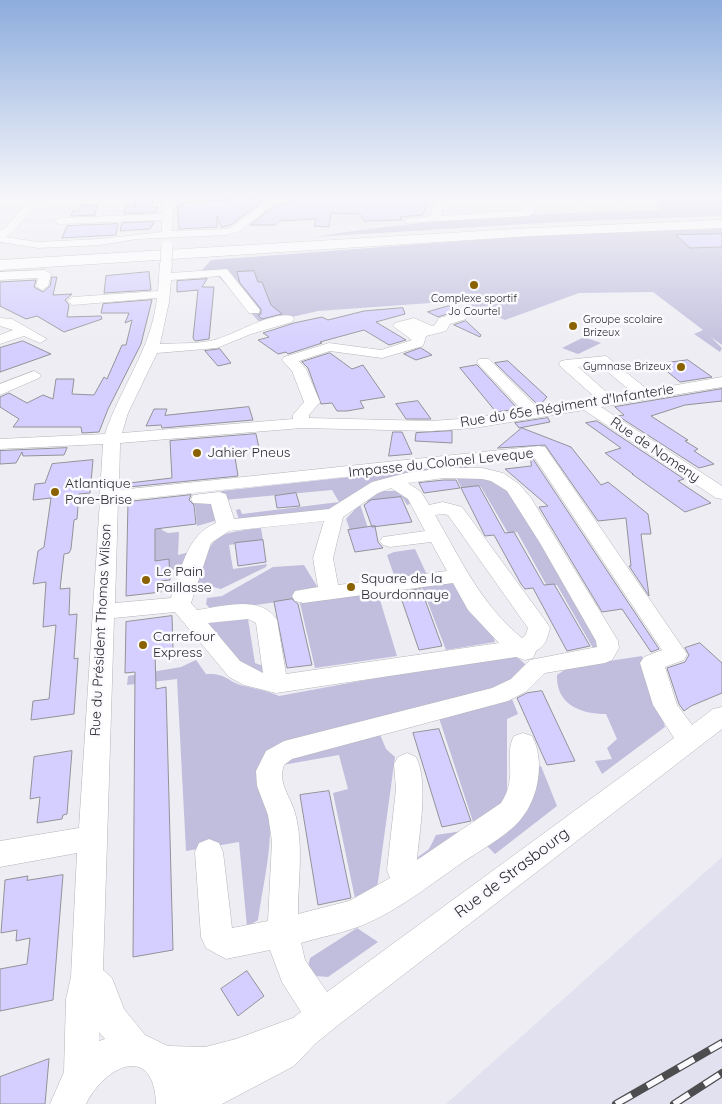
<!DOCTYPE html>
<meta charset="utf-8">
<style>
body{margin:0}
canvas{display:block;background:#ededf3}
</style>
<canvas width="722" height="1104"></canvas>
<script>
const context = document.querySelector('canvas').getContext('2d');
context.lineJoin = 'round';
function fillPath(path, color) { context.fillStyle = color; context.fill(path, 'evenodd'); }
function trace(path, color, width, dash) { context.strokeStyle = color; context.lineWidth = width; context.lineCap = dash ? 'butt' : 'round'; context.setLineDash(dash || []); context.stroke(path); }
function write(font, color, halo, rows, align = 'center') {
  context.font = font + ' Quicksand,sans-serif'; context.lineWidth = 5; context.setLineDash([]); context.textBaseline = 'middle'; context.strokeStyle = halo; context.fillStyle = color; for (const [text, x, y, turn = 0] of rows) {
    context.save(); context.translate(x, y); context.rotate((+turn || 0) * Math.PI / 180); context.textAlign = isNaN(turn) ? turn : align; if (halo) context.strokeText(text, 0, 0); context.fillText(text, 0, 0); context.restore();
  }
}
const built = new Path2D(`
 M322 198H393L395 211 401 219 386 224 363 226H314Z
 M722 857V1104H446Z`);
const green = new Path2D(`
 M659 198H722V216L558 222 314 237C428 218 545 213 660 210Z
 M722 229V345L711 337 722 348 720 352 694 334 703 330 653 292 579 293 505 320 459 301 318 311 261 324 219 277 197 276 211 260 567 233Z
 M584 337 601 343 578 354 562 348Z
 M468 464 467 470 425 473 328 511 239 520 236 510 240 509 242 514 339 502 332 490 224 500 221 491Z
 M473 475 505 484 601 644 594 650 557 585 547 586 517 532 508 533 481 487 462 489 456 477Z
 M381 491H398L409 497 410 504 407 505 402 497 363 502Z
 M216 499 218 520 197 526 195 505 176 507 177 503Z
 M360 504 368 528 350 530 346 519Z
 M162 509V530L168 533 179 532 178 555 190 552 185 571 161 568 150 562 144 510Z
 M261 528 263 540 229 545 233 569 267 564 266 567 221 589 197 583C213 535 210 534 261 528Z
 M415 549 428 577 396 581 387 555 394 552Z
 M304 565 320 591 377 590 397 656 315 668 299 599 212 611 206 604 207 598 222 596 273 567Z
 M458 580 494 638 495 642 446 650 421 585Z
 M251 618 248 619 255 663 269 668 271 679 256 678 204 623Z
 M512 653 530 668 515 682 263 759C246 783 270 801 270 824 271 854 262 890 258 920L247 927 239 842 186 851 177 679 127 685 128 676 181 667 196 660 206 674C227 673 226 681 244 686 257 689 268 691 279 696Z
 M642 656 665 727 602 774 595 761 612 759 607 748 617 739 606 714C581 714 556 705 557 675L569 667Z
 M512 699 518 714 507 719V798L475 828 439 718Z
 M379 732 386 749 395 757 377 889 356 903 333 793 348 789 339 755 277 766 284 759Z
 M541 766 557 806 495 854 483 842 531 801 536 791 538 767Z
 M469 830 420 864 418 857 429 849 436 835Z
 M357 928 378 942 328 977 316 976 308 967 310 958Z`);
const building = new Path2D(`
 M136 198H153L152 207H157L156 212 124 214 125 206H135Z
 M228 198 262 199 261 202 231 225 221 227 217 216V227L179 229 177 206H183L182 202 228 200Z
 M292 198H428L423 215 400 217 402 220 364 221 360 214 331 213 329 227 314 226 316 219 280 221 275 225H250L276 205H285Z
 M81 205H97L95 215 71 216 73 211H79Z
 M154 222 150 229 120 231 122 223Z
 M118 224 116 235 62 238 67 226Z
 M722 234V247L690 248 676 235Z
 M254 271 258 282H262L271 305 282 314 262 319 258 315 261 314V309L240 283 237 272Z
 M149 272 151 290 104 293 106 276Z
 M52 277H57L53 295 72 294 65 300 69 305 67 317 101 316 102 319 64 332 37 316 26 319 0 306V282L36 280 34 287 43 292 50 286Z
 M207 279 202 287H214L209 339 195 341 193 338 198 290 177 292V281Z
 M152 300 141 344 108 409 99 432 82 433 81 427H13L19 419 0 407V397L9 393 27 403 43 395 53 399 56 379H74L72 394 94 395 104 377 107 379 122 345H126L132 320 125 323 129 313H101L103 304Z
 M449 306 456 311 438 317 428 312Z
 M403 308 405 314 376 322 406 340 389 345 364 330 320 342 322 343 288 354 286 352 278 354 258 340 269 337 263 333 294 323 322 317 328 320 364 311Z
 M466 321 481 335 480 337 454 325Z
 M23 341 51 354 0 372V348Z
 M421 348 432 355 416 360 404 354Z
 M220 349 231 363 218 366 205 351Z
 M330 353 352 369 363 365 385 397 360 401 364 408 347 411H337L332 403 321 404 308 368 302 362Z
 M688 360 712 377 680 382 658 364Z
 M508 361 547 397 539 406 495 363Z
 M477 365 478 366 518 409 496 412 460 368Z
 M722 389V401L685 405 651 416 688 440 685 441 698 449 694 451 714 464 699 468 618 416 624 415 615 407Z
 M418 401 431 419H406L396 404Z
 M249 407 253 420 162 428 161 425 146 426 154 409H167L165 415Z
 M548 418 550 422 519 428 515 423Z
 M597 421 684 479 678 481 711 503 685 512 632 474H633L605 453 621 448 586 423Z
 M522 428 571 447 601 485 608 482 648 514 651 534H641L649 596 629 566H631L626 518 598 521 545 445 498 448Z
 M452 431V443L415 441 416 433Z
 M393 432H402L412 454 389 456Z
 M256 434 259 448 234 451 238 476 129 487V483L172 478 170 441Z
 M67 448 64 455 23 456 22 452 16 463 0 464V451Z
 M531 459H533L659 649 651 652 622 609 602 612 539 507 548 506 505 469 531 466Z
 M93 460 90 493 79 494 77 519 74 520 71 549 69 553 64 554 60 589 70 588 69 615 77 614 74 659 78 658 74 714 31 720 33 701 49 699 56 625 43 627 46 582 33 584 38 551 44 547 51 498 33 500 35 484 45 483 52 464Z
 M444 480H456L460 488 424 493 419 483Z
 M479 486 505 533 514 532 544 585 554 584 590 646 567 651 533 588 525 589 521 584 494 535 485 536 461 488Z
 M296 493 300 506 277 508 275 496Z
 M191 495 189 500 194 505 196 524 155 529V561L169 559 170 580 160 581 161 592 126 596 128 502Z
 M401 497 412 522 372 527 364 505 371 500Z
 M375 526 378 542 383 548 355 552 348 530Z
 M263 540 266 562 238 566 235 543Z
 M421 589 442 646 419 650 399 592Z
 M292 599 298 604 312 665 287 668 274 602Z
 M172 616 173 649 155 651 156 689 166 687 173 950 133 957 135 672 125 673 126 622Z
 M700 643 722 663V693L691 706 684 711 679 704 667 668 685 662 689 655 685 648Z
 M542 691 575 761 547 765 517 698 527 693Z
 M439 729 471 821 442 827 413 733Z
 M72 751 67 814 63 815 62 819 37 823 40 797 30 799 34 757Z
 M329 791 351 898 318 905 300 795Z
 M63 875 53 1000 0 1011V969L27 964 30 938 16 941 17 930 1 933 5 880 28 876 27 880Z
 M247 971 264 996 238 1016 221 989Z
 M49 1059 45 1104H0V1077Z`);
const minor = new Path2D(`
 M32 198H42L13 232 5 237 38 242 100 239 162 232V220L59 224 54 221 59 218 163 214 164 198H174L172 231 226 229 232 227 270 198H281L240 231 227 235 137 239 100 245 38 248 0 242V231L5 228Z
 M436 198H446L441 216 523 210 524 206H532L534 213 529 216 405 223V219L431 216Z
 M582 198H615L618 201 613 204H588L585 203Z
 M166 260 172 263 171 273 227 269 260 310 259 313H249L220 276 171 280 169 302 160 344C177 343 198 344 214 340 234 335 272 311 292 316L294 319 292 322 251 334 217 348 157 353 128 413 122 433 293 419V415L304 402 292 371 282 360 284 357 329 343 381 350 412 340 393 326 395 323 414 318 432 326 435 325 439 318 461 312 468 316 466 319 450 324 446 331 426 336 423 346 382 358 330 351 299 361 306 369 320 402 309 415V418L431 421 474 418 522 410 479 365 477 362 479 359H489L538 408 596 398 561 367 559 364 561 361 566 360 606 356 648 390 722 377V387L601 407 722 486V499L716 498 584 410 474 428 431 431 302 428 120 443 119 490 539 446 545 447 687 654 684 660 665 667 677 705 692 725 713 709 722 707V729L337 1026 315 1044 294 1066 222 1104H156C154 1043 105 1065 86 1104H50L64 1072 66 999 71 977 77 853 0 867V841L79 828 100 500 98 497 100 494 103 444 0 449V439L105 434C120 388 152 348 157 298L73 305 67 301 73 297 158 291 160 263ZM598 364 632 392 611 396 578 367ZM534 457 662 650 644 657 640 663 653 705 674 738 327 992 305 960 301 943C321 937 343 933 363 925 399 910 431 884 463 862 481 850 508 835 521 819 539 798 545 760 532 736L523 733 514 736C503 756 519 776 501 803L417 860C419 832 429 782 416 757L407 753 398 757 394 764 396 789 387 870 390 878 349 901 298 914C298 880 304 846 295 813 291 797 277 783 284 765L292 759 508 701 527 691 545 673 605 663 612 660 619 648 618 641 531 498 519 484 503 473 482 468H444L406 473 372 482 329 509 234 519 226 494 219 492 193 495 191 499 193 503 211 504 216 523C186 535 181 571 171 598L115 603 118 501ZM444 478 482 479 491 481 507 491 540 543 596 641 597 647 530 660 511 679 492 688 284 741 266 751 256 771 257 786 268 815 272 841 268 921 232 928 223 852 219 843 209 839 199 843 195 852 201 937 206 948 226 959 270 950 282 982 301 1012 293 1018 236 1039 205 1047 168 1046 145 1035 124 1009 112 978 103 970 114 618 175 612 229 677 244 685 276 693 516 657 525 660 533 658 536 651C546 645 547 639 550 628L547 623 462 507 443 502 429 505 421 492 408 483ZM391 488 408 499 425 531 383 537 380 541 383 545 390 547 431 542 447 571 338 585 333 558 343 517 378 493ZM443 514 448 515 528 628 525 636 522 638C482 606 461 560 435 515ZM324 521 313 558 318 587 295 591 292 596 295 601 303 603 453 583 468 610 499 643 286 674 277 620C261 594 222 607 197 610L191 603 211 543 229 531ZM248 619 256 623 263 673 240 661 208 623ZM99 1032 105 1039 99 1041Z
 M45 270 51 274 48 286 42 290 36 286 38 278 0 280V272Z
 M0 318 12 319 47 339 40 343 24 336 0 344V335L13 330 0 326Z
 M34 371 41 375 39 378 0 395V384Z`);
const highway = new Path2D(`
 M722 220V228L532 236 0 270V260L532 228Z`);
const rail = new Path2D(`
 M616 1104 722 1043
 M674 1104 722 1073`);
const minorBridge = new Path2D(`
 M166 263 167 246`);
const markers = [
 [474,285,5,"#8a6202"],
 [573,326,5,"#8a6202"],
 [681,367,5,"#8a6202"],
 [197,453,5,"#8a6202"],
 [55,492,5,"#8a6202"],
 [146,580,5,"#8a6202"],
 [351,587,5,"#8a6202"],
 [143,645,5,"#8a6202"]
];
const farPoinames = [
 ["Complexe sportif",474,299],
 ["Jo Courtel",474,312],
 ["Groupe scolaire",583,320,"left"],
 ["Brizeux",583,333,"left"],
 ["Gymnase Brizeux",671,367,"right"]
];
const streetNames = [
 ["Rue du 65e Régiment d'Infanterie",567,406,-9],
 ["Rue de Nomeny",655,450,34],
 ["Impasse du Colonel Leveque",441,463,-6],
 ["Rue du Président Thomas Wilson",101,630,-87]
];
const poiNames = [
 ["Jahier Pneus",207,453],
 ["Atlantique",65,484],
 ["Pare-Brise",65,500],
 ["Le Pain",156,572],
 ["Paillasse",156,588],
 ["Square de la",361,579],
 ["Bourdonnaye",361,595],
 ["Carrefour",153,637],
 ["Express",153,653]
];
const nearStreetnames = [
 ["Rue de Strasbourg",512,873,-37]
];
fillPath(built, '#e2e1ef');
fillPath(green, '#c1bedd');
fillPath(building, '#d4cfff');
trace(building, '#939298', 1);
trace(minor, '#b5b4ba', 1);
trace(highway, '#b5b4ba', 1);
fillPath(minor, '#fff');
fillPath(highway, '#fff');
trace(rail, '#4d4d50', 8);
trace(rail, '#fbfafe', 5.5, [18]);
trace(minorBridge, '#b5b4ba', 12, []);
trace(minorBridge, '#fff', 11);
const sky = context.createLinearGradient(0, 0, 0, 352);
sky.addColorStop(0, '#8dacdd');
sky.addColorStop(0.56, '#f7f7fa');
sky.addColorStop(1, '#f7f7fa00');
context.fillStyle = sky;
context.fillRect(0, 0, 722, 352);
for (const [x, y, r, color] of markers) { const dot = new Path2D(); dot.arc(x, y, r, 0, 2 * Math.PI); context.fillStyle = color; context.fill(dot); trace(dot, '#fbfafe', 2); }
write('11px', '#29282b', '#fbfafe', farPoinames);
write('14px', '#29282b', '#fbfafe', streetNames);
write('14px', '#29282b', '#fbfafe', poiNames, 'left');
write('16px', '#29282b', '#fbfafe', nearStreetnames);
</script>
